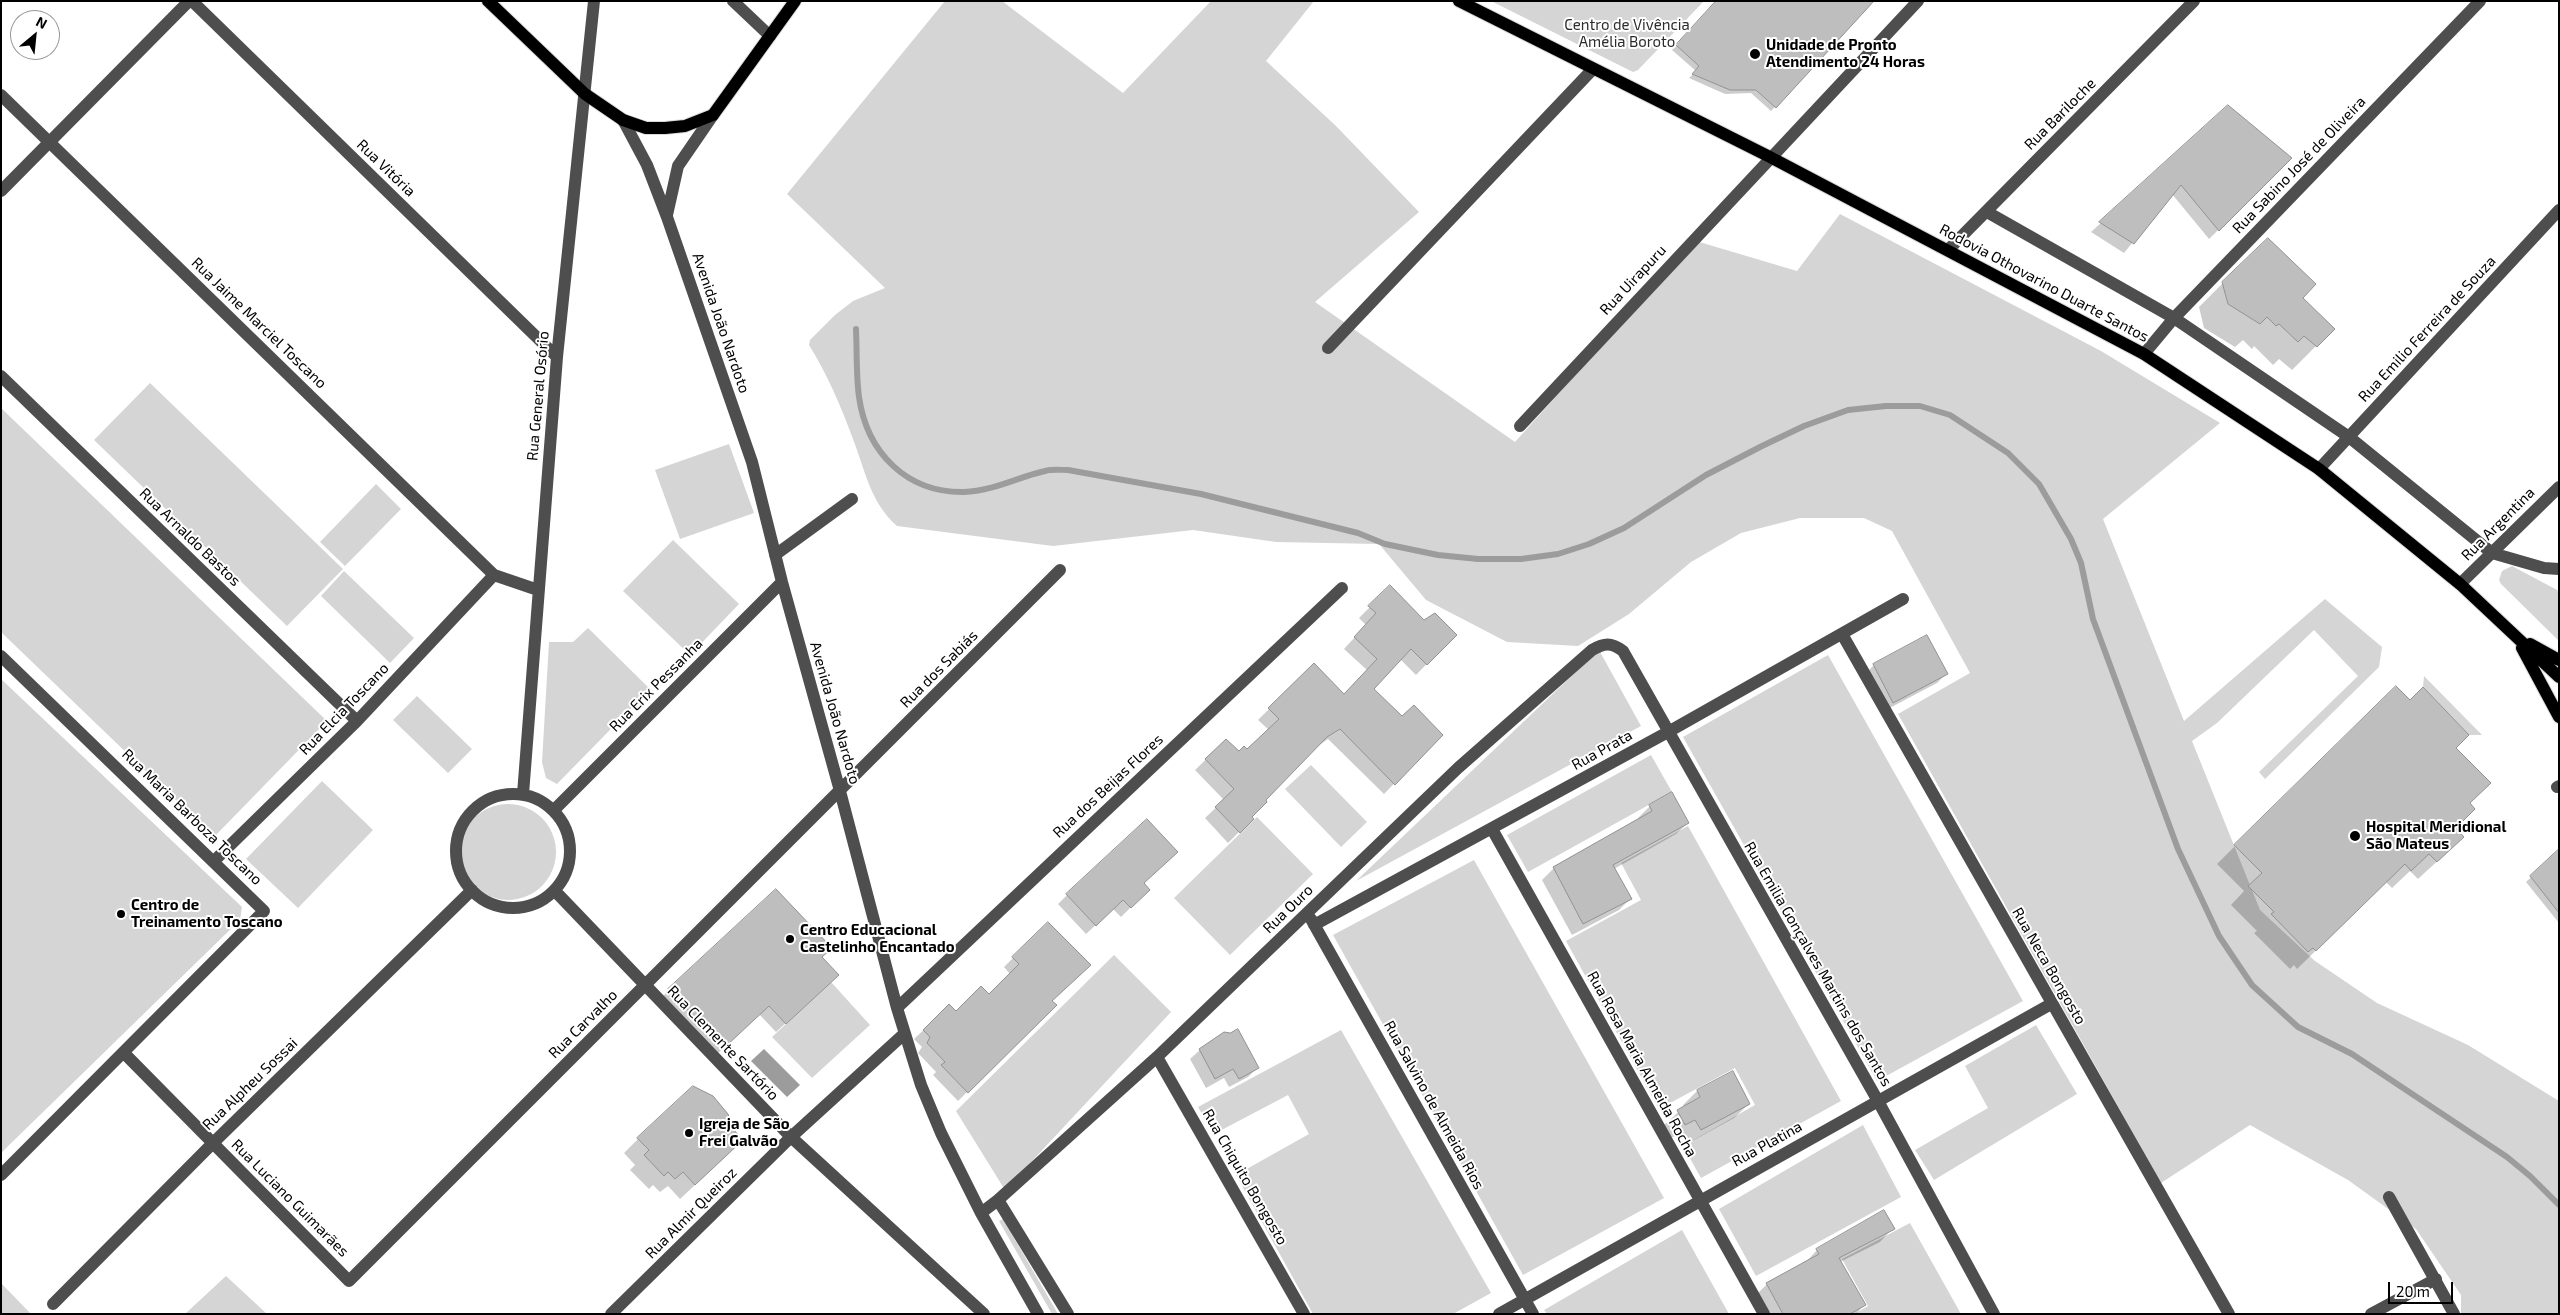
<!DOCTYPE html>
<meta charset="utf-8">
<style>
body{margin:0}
#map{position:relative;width:2560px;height:1315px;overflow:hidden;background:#fff;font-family:"Exo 2",sans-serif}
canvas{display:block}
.frame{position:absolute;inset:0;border:2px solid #000;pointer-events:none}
.north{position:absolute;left:10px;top:10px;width:50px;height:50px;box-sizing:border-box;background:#fff;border:1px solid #999;border-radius:50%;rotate:28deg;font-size:14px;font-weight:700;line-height:20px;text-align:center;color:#000}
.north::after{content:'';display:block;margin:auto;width:18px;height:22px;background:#000;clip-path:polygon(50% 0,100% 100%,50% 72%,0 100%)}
.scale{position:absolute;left:2388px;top:1282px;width:65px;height:22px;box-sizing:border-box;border:2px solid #000;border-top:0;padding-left:6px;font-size:15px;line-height:18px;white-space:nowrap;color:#000;-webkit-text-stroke:4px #fff;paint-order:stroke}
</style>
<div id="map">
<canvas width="2560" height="1315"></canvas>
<div class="frame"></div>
<div class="north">N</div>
<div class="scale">20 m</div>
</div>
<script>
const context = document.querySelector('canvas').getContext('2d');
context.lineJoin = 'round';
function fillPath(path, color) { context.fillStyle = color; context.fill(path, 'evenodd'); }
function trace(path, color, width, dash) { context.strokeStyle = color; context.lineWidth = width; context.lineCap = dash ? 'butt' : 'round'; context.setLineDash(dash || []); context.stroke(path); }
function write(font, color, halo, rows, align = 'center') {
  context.font = font + ' "Exo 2",sans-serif'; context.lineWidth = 4; context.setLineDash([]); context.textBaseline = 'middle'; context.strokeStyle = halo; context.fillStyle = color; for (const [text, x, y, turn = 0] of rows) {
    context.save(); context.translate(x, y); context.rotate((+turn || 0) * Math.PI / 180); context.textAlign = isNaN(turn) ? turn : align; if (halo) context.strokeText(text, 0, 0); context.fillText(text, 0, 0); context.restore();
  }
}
const green = new Path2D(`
 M945 1H1002L1123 93 1211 1H1314L1266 61 1336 126 1419 212 1315 302 1515 442 1696 241 1797 271 1840 214 2101 351 2220 423 2103 519 2184 721 2325 599 2382 647 2379 667 2265 779 2259 772 2358 676 2314 630 2217 723 2192 741 2260 910 2315 961 2377 1003 2468 1045 2559 1101V1314H2461V1295L2416 1229 2348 1180 2250 1125 2161 1183 1898 714 1970 673 1892 531 1864 518H1800L1741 533 1691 562 1629 614 1578 646 1507 642 1426 600 1379 544 1276 542 1193 530 1053 546 897 526C870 502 865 470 853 439 841 406 827 374 809 345L810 340 835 315 853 301 885 288 787 194Z
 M1491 1H1704L1638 70 1633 72Z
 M150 383 343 569 287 626 94 440Z
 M1 408 327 721 214 837 1 632Z
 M729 444 754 513 680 539 655 470Z
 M376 484 401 509 345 566 320 542Z
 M673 540 739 604 690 655 623 591Z
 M2512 566 2559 591V641L2501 584 2499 580 2502 571Z
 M344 571 414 638 390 663 321 596Z
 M588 628 650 689 557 784 546 778 542 762 549 642H573Z
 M1599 650 1641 726 1356 881Z
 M1828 655 2023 1001 1877 1081 1683 737Z
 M2424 676 2482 735H2469L2423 687Z
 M1 679 242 907 240 920 1 1153Z
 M417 696 472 749 448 773 393 720Z
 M1651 755 1672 792 1528 872 1507 835Z
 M1311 765 1367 822 1341 847 1285 789Z
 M322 781 373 830 298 908 246 859Z
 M460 852a48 48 0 1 1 96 0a48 48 0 1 1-96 0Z
 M1257 817 1313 874 1230 955 1174 898Z
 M1688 826 1841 1101 1701 1178 1683 1146 1755 1105 1735 1068 1659 1109 1566 941 1641 900 1621 863Z
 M1474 860 1664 1198 1523 1275 1333 935Z
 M1114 955 1171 1012 1005 1190 956 1111Z
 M831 982 870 1025 812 1078 772 1037Z
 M2036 1025 2077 1094 1934 1180 1915 1150 1988 1108 1965 1066Z
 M1341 1030 1491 1293 1453 1314H1313L1236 1175 1309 1134 1288 1095 1214 1134 1198 1107Z
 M1863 1125 1901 1197 1756 1276 1719 1209Z
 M1003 1219 1058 1314H1052L999 1221Z
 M1910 1223 1961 1314H1854L1868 1306 1842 1259Z
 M1682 1230 1729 1314H1547L1544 1310Z
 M226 1276 267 1314H185Z
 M1 1283 31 1314H1Z`);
const water = new Path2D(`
 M764 1049 800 1085 787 1097 751 1061Z`);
const shadow = new Path2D(`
 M1717 1H1872L1771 111 1751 93 1725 94 1689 78 1696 71 1672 50Z
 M2228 107 2290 159 2209 239 2172 194 2124 253 2091 232Z
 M2223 283 2301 298 2333 329 2292 370 2279 359 2273 365 2254 346 2252 349 2243 340 2235 347 2204 328 2199 307Z
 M1390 587 1424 621 1455 635 1416 675 1400 659 1372 689 1402 718 1441 735 1384 794 1328 739 1315 748 1250 817 1252 819 1228 843 1205 818 1224 800 1195 770 1226 740 1238 753 1247 751 1269 730 1258 720 1314 664 1344 695 1367 670 1344 649 1366 625 1359 618Z
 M1874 665 1946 674 1937 683 1884 711 1865 674Z
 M2455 748 2468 803 2454 828 2444 855 2418 879 2410 871 2392 888 2386 882 2297 969 2294 965 2290 969 2254 933 2257 931 2231 905 2244 891 2217 864 2235 846Z
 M1650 806 1688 823 1676 834 1614 869 1630 899 1619 910 1572 935 1542 880 1554 868 1639 820 1638 818Z
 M2557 852 2559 853V923L2526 882Z
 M1142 883 1148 890 1121 917 1113 909 1086 934 1058 904 1067 895Z
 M1048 923 1051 1001 1055 1005 958 1101 933 1075 936 1072 918 1053 922 1047 914 1039 949 1006 956 1013 989 995 1010 974 1004 967Z
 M821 957 828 984 776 1032 759 1014 714 1057 660 999 669 990Z
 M1200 1050 1258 1067 1248 1077 1229 1087 1224 1078 1206 1088 1190 1059Z
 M1732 1073 1749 1104 1734 1118 1687 1144 1681 1133 1671 1138 1664 1125 1684 1107 1683 1105 1697 1091Z
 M732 1130 728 1154 680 1199 668 1186 660 1192 653 1185 649 1189 630 1170 635 1165 624 1153 638 1139Z
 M1893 1228 1880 1242 1840 1262 1864 1305 1856 1314H1762L1753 1298 1767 1284 1804 1264 1817 1250Z`);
const stream = new Path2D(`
 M856 329C857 351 856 375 859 397 867 453 907 493 964 492 993 491 1018 477 1045 471 1052 469 1060 470 1068 470L1201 494 1358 533 1385 544 1438 555 1478 559H1521L1558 554 1589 544 1624 528 1706 475 1762 446 1804 426 1848 410 1886 406H1920L1950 415 2008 453 2039 484 2071 539 2081 563 2093 619 2178 849 2219 936 2252 985 2298 1027 2352 1054 2507 1157 2530 1176 2559 1205`);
const building = new Path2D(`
 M1716 1H1874L1776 108 1756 90H1730L1692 74 1699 66 1676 45Z
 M2228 105 2292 158 2219 231 2181 185 2134 244 2099 222Z
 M2268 238 2316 284 2303 298 2335 329 2317 347 2304 336 2298 342 2279 324 2276 326 2267 317 2260 324 2228 304 2222 282Z
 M1390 585 1424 620 1435 613 1457 635 1427 665 1411 649 1374 689 1402 716 1414 705 1443 735 1395 785 1340 729 1327 737 1266 800 1267 802 1252 817 1254 819 1240 833 1215 807 1234 789 1205 759 1226 739 1239 751 1244 746 1247 749 1279 719 1268 708 1314 663 1344 694 1377 659 1354 637 1376 613 1368 606Z
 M1927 635 1948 674 1893 703 1873 664Z
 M2396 686 2410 700 2423 687 2469 735 2456 748 2491 783 2470 803 2475 809 2456 828 2464 837 2437 862 2429 854 2411 871 2405 864 2316 951 2313 948 2308 952 2271 914 2274 912 2248 886 2262 873 2234 845Z
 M1672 792 1689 823 1613 865 1632 899 1583 924 1553 867 1652 811 1649 805Z
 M1147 819 1178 852 1144 883 1150 890 1131 908 1123 900 1096 926 1066 894Z
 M2559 849V913L2530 876Z
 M776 889 832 948 822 957 839 975 786 1024 769 1006 724 1048 668 989Z
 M1048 922 1091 965 1052 1001 1057 1005 968 1093 941 1065 945 1062 927 1043 930 1037 923 1030 949 1004 956 1011 981 986 989 994 1019 964 1012 957Z
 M1238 1029 1259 1068 1239 1079 1233 1069 1215 1079 1199 1049 1224 1032 1230 1033Z
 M1733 1071 1750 1104 1701 1130 1695 1120 1685 1125 1677 1110 1700 1097 1697 1090Z
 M693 1086 713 1096 728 1114 733 1129 743 1140 695 1185 683 1172 675 1179 668 1172 664 1176 644 1155 649 1150 637 1138Z
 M1884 1210 1895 1229 1839 1258 1866 1305 1850 1314H1783L1766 1283 1819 1254 1816 1249Z`);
const minor = new Path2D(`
 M192 1 557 357
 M733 1 770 36
 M1 95 494 575 538 590
 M623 120 647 165 667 217 752 462 782 582 840 791 897 1008 921 1085 941 1133 981 1213 1038 1314
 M1 191 189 1
 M1987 212 2174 318 2349 437 2492 553 2544 568 2559 569
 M667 215 678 166 713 115
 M1948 250 2194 1
 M1328 348 1592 70
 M2144 354 2174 318 2480 1
 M1 376 357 721
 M1520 426 1918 1
 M2319 469 2559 210
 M775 555 852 499
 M2460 584 2559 487
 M1842 634 2229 1314
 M1 656 264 911 1 1175
 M2557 787 2559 786
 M456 851a57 57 0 1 1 114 0a57 57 0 1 1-114 0Z
 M523 794 557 357 594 1
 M554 810 782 582
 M1492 829 1764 1314
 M214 861 357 721 494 575
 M555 891 791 1137 984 1314
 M1311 919 1533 1314
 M1314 925 1668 732 1903 599
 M897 1008 1342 588
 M124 1053 349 1281 1060 570
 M1157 1057 1304 1314
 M2389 1197 2454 1314
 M998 1200 1157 1057 1458 768 1592 650C1604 643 1611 642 1623 651L1878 1101 1994 1314
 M981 1213 998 1200 1068 1314
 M53 1304 212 1144 472 890
 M611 1314 791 1137 904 1034
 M1499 1314 2051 1004
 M2371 1314 2436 1279`);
const major = new Path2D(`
 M488 1 585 94 623 120 646 128H665L685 126 713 115 795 1
 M1459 1 1770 157 2144 354 2319 469 2460 584 2559 677
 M2530 644 2559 660
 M2522 648 2559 717`);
const markers = [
 [1755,54,6,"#000"],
 [2355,836,6,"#000"],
 [121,914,5,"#000"],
 [790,939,5,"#000"],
 [689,1133,5,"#000"]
];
const parkNames = [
 ["Centro de Vivência",1627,25],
 ["Amélia Boroto",1627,42]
];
const poiNames = [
 ["Unidade de Pronto",1766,45],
 ["Atendimento 24 Horas",1766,62],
 ["Hospital Meridional",2366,827],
 ["São Mateus",2366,844],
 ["Centro de",131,905],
 ["Treinamento Toscano",131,922],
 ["Centro Educacional",800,930],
 ["Castelinho Encantado",800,947],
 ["Igreja de São",699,1124],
 ["Frei Galvão",699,1141]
];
const streetNames = [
 ["Rua Bariloche",2060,114,-45],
 ["Rua Sabino José de Oliveira",2299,165,-46],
 ["Rua Vitória",386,168,44],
 ["Rua Uirapuru",1633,280,-47],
 ["Rodovia Othovarino Duarte Santos",2044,283,28],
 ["Rua Jaime Marciel Toscano",259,323,44],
 ["Avenida João Nardoto",721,323,71],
 ["Rua Emilio Ferreira de Souza",2427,329,-47],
 ["Rua General Osório",538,396,-85],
 ["Rua Argentina",2498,524,-45],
 ["Rua Arnaldo Bastos",190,537,44],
 ["Rua dos Sabiás",939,669,-45],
 ["Rua Erix Pessanha",656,685,-45],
 ["Rua Elcia Toscano",344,709,-46],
 ["Avenida João Nardoto",835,713,74],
 ["Rua Prata",1602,750,-29],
 ["Rua dos Beijas Flores",1108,786,-43],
 ["Rua Maria Barboza Toscano",192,817,44],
 ["Rua Ouro",1288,909,-44],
 ["Rua Emilia Gonçalves Martins dos Santos",1818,964,60],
 ["Rua Neca Bongosto",2049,966,60],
 ["Rua Carvalho",583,1024,-45],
 ["Rua Clemente Sartório",723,1043,46],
 ["Rua Rosa Maria Almeida Rocha",1642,1064,61],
 ["Rua Alpheu Sossai",250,1084,-44],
 ["Rua Salvino de Almeida Rios",1434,1105,61],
 ["Rua Platina",1767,1144,-29],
 ["Rua Chiquito Bongosto",1245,1177,60],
 ["Rua Luciano Guimarães",290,1198,45],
 ["Rua Almir Queiroz",691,1213,-45]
];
fillPath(green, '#d5d5d5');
fillPath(water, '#9c9c9c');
fillPath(shadow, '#0003');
trace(stream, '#9c9c9c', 6);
fillPath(building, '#bebebe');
trace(building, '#929292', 1);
trace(major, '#dbdbdb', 14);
trace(minor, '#4e4e4e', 12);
trace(major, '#000', 12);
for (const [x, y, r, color] of markers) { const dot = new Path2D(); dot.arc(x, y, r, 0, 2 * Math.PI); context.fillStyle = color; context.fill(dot); trace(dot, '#fff', 2); }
write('15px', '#2c2c2c', '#fff', parkNames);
write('bold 15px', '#000', '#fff', poiNames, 'left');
write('15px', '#000', '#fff', streetNames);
</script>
